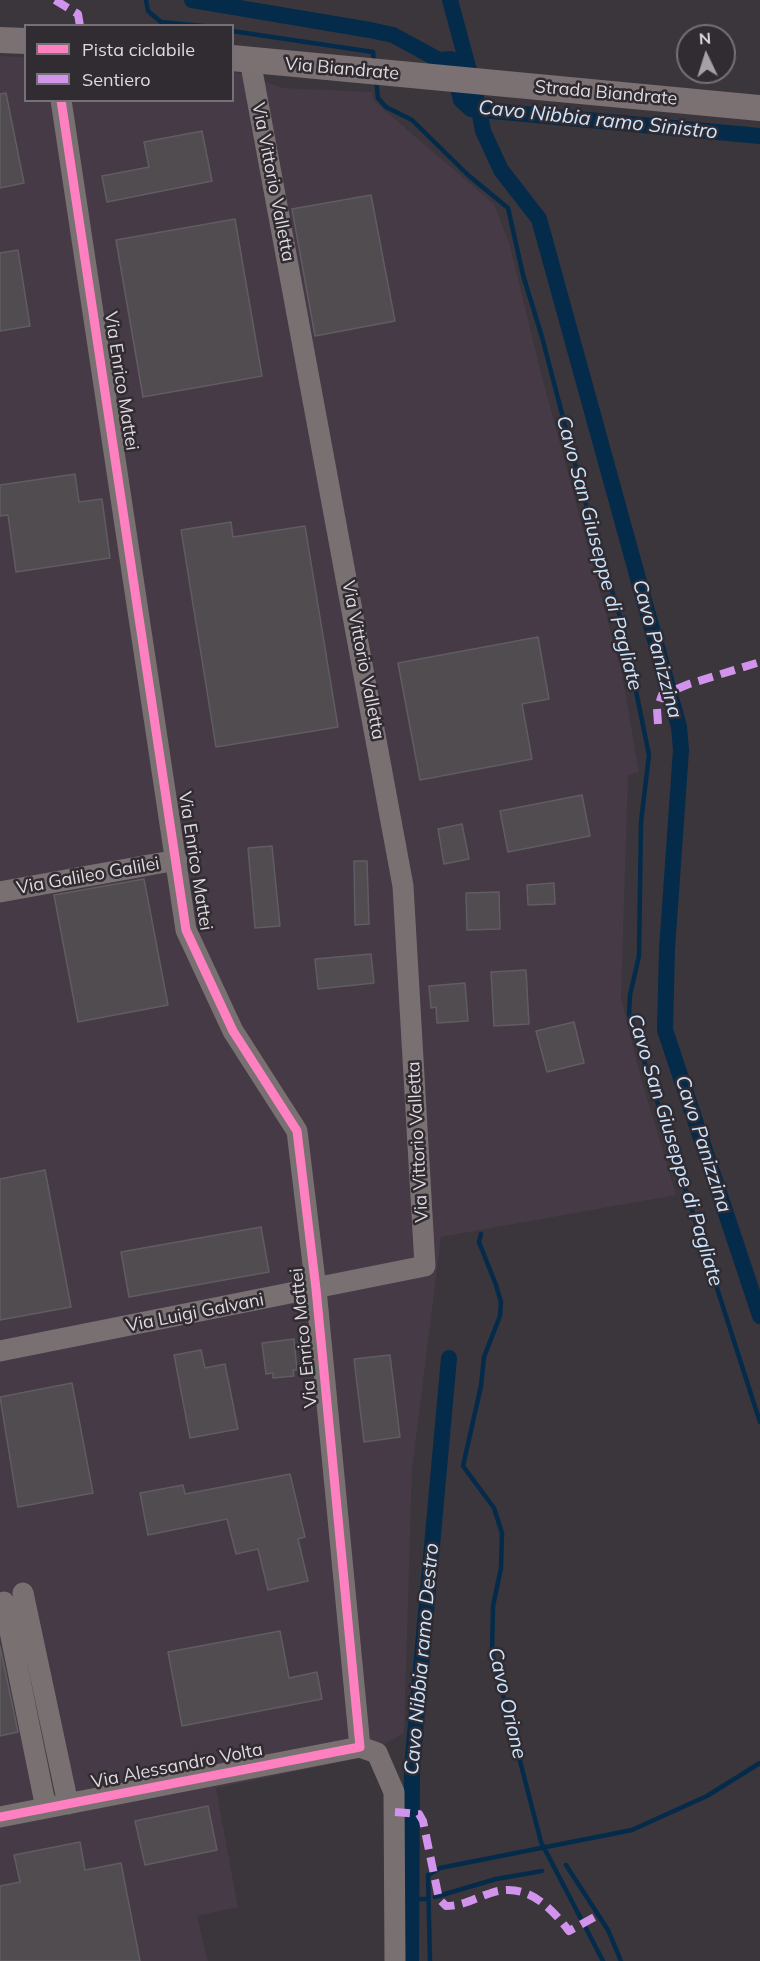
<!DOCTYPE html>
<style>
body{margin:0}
#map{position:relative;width:760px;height:1961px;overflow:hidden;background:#3b363b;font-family:Mulish,sans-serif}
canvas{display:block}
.legend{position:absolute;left:24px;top:24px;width:210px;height:78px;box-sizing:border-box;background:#312b32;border:2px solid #767177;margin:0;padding:8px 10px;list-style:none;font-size:18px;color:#dedade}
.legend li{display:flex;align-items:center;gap:12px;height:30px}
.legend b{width:30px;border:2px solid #767177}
.north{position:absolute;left:676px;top:24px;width:60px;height:60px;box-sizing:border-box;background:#312b32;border:2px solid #767177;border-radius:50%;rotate:356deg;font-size:16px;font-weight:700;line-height:24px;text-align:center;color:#dedade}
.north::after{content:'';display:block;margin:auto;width:21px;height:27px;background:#a5a1a5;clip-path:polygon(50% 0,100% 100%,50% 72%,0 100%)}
</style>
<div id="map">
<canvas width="760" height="1961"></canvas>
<ul class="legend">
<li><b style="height:8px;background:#ff80c0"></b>Pista ciclabile</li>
<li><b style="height:8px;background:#d193ec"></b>Sentiero</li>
</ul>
<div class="north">N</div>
</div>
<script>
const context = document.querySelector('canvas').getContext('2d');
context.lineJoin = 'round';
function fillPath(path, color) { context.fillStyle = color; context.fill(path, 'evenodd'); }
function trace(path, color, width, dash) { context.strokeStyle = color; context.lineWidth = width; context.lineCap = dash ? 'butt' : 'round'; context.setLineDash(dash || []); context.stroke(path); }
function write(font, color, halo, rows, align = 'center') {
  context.font = font + ' Mulish,sans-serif'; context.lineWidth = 5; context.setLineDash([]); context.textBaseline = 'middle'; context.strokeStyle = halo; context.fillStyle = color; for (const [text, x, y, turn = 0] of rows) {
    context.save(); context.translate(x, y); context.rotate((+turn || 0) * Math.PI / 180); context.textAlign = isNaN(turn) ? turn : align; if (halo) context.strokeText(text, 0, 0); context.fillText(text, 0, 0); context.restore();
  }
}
const built = new Path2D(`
 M0 56 25 57 26 100H232L233 71 283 88 372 92 374 101 494 204 509 242 542 377 622 674 639 772 628 775 621 999 638 1067 676 1195 441 1237 412 1470 404 1733 361 1758 216 1788 238 1907 197 1916 208 1961H0Z`);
const stream = new Path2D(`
 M146 0 148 11 161 22 203 26
 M232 31 373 52 374 63
 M376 80 378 98 386 107 412 120 468 175 508 208 523 275 542 337 584 498 623 627 649 755 641 822 639 956 630 995 629 1014 760 1422
 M481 1234 479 1242 496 1285 501 1302 500 1316 484 1357 481 1386 463 1466 494 1508 502 1533 501 1568 493 1606 492 1653 541 1842 603 1961
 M566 1865 608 1930 621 1961
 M435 1897 496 1879 542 1871
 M411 1899H426
 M430 1961 428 1875 440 1868 632 1830 707 1796 760 1763`);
const canal = new Path2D(`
 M192 0 370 30 393 35 439 60 451 59 461 100 471 109 760 136
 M450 0 478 104 483 131 501 170 539 219 679 727 681 750 667 949 665 1030 760 1316
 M411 1961 412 1767 449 1358`);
const building = new Path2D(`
 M6 93 24 183 0 188V94Z
 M202 131 212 181 107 202 102 176 149 167 144 142Z
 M371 195 395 321 315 336 292 209Z
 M235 219 262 376 143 397 116 240Z
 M18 250 30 326 0 331V253Z
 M75 474 79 502 102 499 110 558 16 572 8 515 0 516V485Z
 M231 522 233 537 305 526 338 727 216 747 181 530Z
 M538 637 549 699 522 704 532 759 420 780 398 663Z
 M582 795 590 836 508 852 500 811Z
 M462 824 469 859 444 864 438 829Z
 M272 846 280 926 255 928 248 848Z
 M354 861H367L369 924 355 925Z
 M144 879 168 1005 78 1022 54 895Z
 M554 883 555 904 528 905 527 885Z
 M499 892 500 929 467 930 466 893Z
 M371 954 374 983 318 989 315 959Z
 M526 970 529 1024 494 1026 491 972Z
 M465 983 468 1021 437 1023 436 1007 431 1008 429 986Z
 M574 1022 584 1063 547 1072 536 1031Z
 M45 1170 71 1307 0 1320V1179Z
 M261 1227 269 1272 129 1297 121 1252Z
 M294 1339 297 1370H293L294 1376 273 1378V1373L266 1374 262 1343Z
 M201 1350 205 1368 225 1364 238 1429 190 1438 174 1355Z
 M390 1355 400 1437 364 1442 354 1359Z
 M72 1383 93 1493 18 1507 0 1397Z
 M290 1474 305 1537 298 1539 308 1581 268 1590 258 1549 236 1554 227 1519 148 1535 140 1493 183 1485 185 1494Z
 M280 1631 289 1678 317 1672 322 1699 182 1726 168 1652Z
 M0 1646 18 1732 0 1736Z
 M208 1806 217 1850 145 1865 135 1821Z
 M80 1842 85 1870 121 1863 140 1961H0V1886L20 1882 14 1855Z`);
const minor = new Path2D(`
 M61 100 186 930 233 1031 297 1131 316 1289 360 1747
 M0 892 177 860
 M0 1351 425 1266 403 886 250 60
 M23 1593 68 1804
 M4 1602 46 1808
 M360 1747 377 1753 394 1792 395 1961
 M0 1817 360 1747`);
const major = new Path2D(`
 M0 40 26 41
 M232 58 760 108`);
const quiet = new Path2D(`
 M55 0 78 14 80 26
 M658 724 657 709 662 695 689 684 760 662
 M395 1812 419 1814 423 1821 439 1899 446 1906C463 1906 475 1898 491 1893 525 1881 550 1906 569 1931L600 1914`);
const cycleway = new Path2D(`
 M0 1817 360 1747 316 1289 297 1131 233 1031 186 930 61 100`);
const streetNames = [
 ["Via Biandrate",342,69,5],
 ["Strada Biandrate",606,93,5],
 ["Via Vittorio Valletta",273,182,79],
 ["Via Enrico Mattei",121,381,81],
 ["Via Vittorio Valletta",363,660,79],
 ["Via Enrico Mattei",195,861,81],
 ["Via Galileo Galilei",88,876,-10],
 ["Via Vittorio Valletta",418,1142,-93],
 ["Via Luigi Galvani",195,1313,-11],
 ["Via Enrico Mattei",304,1338,-96],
 ["Via Alessandro Volta",177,1766,-11]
];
const waterNames = [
 ["Cavo Nibbia ramo Sinistro",598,120,6],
 ["Cavo San Giuseppe di Pagliate",599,553,75],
 ["Cavo Panizzina",657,649,75],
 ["Cavo Panizzina",703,1144,72],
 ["Cavo San Giuseppe di Pagliate",675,1150,73],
 ["Cavo Nibbia ramo Destro",422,1659,-85],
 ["Cavo Orione",507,1703,77]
];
fillPath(built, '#453a45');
trace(stream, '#052b4b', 4.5);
trace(canal, '#052b4b', 16);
fillPath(building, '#504c50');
trace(building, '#605d62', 1.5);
trace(minor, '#797072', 21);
trace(major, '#7b7072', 26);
trace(quiet, '#d193ec', 8, [15, 8]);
trace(cycleway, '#ff80c0', 9);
write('18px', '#dedade', '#312b32', streetNames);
write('italic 20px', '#cce5fe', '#312b32', waterNames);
</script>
